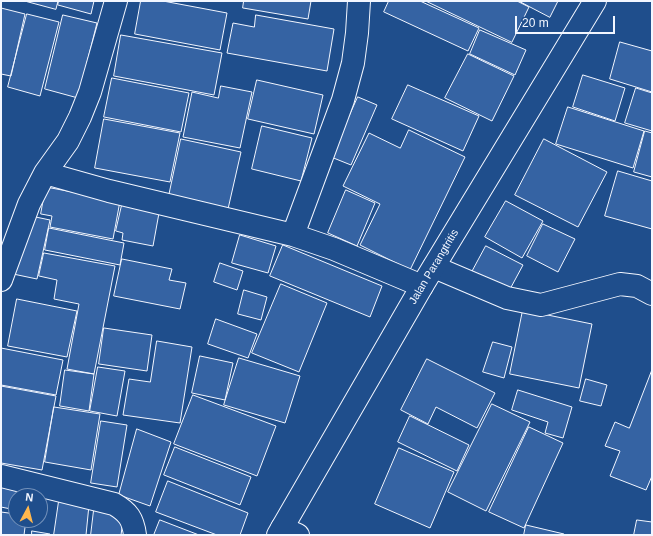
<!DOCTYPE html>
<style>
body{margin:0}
#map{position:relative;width:653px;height:536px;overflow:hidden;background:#1f4e8c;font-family:Arial,sans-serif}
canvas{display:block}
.frame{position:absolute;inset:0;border:2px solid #f2f6ff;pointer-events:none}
.north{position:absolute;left:8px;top:488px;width:40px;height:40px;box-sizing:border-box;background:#1f4e8c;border:1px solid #7391ba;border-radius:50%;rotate:7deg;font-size:11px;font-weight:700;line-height:16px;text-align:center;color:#f2f6ff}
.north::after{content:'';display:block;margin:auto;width:14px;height:18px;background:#ffb74d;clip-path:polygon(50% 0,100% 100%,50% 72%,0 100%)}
.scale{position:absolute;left:515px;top:16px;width:100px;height:18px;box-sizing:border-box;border:2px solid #f2f6ff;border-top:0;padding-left:5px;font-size:12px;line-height:14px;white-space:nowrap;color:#f2f6ff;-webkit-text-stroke:3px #1f4e8c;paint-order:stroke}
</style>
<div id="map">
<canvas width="653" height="536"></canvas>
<div class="frame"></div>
<div class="north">N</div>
<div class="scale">20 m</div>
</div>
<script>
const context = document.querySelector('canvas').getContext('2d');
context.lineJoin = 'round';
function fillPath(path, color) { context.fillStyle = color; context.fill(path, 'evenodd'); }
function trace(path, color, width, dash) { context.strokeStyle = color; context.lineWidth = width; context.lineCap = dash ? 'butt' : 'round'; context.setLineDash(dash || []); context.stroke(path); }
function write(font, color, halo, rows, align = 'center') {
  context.font = font + ' Arial,sans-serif'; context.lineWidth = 3; context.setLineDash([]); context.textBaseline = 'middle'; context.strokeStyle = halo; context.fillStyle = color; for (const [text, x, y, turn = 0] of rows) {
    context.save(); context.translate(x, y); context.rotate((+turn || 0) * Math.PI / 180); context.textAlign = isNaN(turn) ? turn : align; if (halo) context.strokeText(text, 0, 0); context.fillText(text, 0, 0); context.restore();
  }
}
const building = new Path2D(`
 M25 1H58L56 9Z
 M59 1H94L91 14 58 5Z
 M141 1H163L227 13 220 50 135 34Z
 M244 1H311L308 19 243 8Z
 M389 1H420L479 28 468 51 384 12Z
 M426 1H517L529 7 512 42Z
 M519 1H558L550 17Z
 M1 8 25 14 11 76 1 74Z
 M27 14 59 22 40 96 8 87Z
 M63 15 97 23 78 98 45 89Z
 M256 15 334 29 327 71 227 53 233 23 254 27Z
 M480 30 526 50 515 75 470 54Z
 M121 35 222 53 214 95 114 76Z
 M620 42 652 51V92L610 79Z
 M468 54 514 76 492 121 445 98Z
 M583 75 625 88 615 121 573 107Z
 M112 78 189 93 181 132 104 117Z
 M257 80 323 95 314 134 248 119Z
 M408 85 479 116 463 151 392 119Z
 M221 86 252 92 240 148 183 137 192 92 218 98Z
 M636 88 652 93V131L625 123Z
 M358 97 377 105 351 165 331 157Z
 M568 107 644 131 633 168 556 144Z
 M104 119 180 133 170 182 95 168Z
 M262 126 312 138 301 181 252 169Z
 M409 130 465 157 410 270 360 245 380 204 343 186 369 133 400 148Z
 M645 131 652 133V177L634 172Z
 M181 139 241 152 228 209 169 196Z
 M544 139 607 172 578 227 515 195Z
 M618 171 652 181V229L605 216Z
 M46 187 120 201 113 239 50 227 52 216 41 214Z
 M346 190 375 203 357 246 328 233Z
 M506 201 543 221 522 258 485 237Z
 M122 205 159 213 153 246 122 240 123 233 116 231Z
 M26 215 50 220 37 279 13 274Z
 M543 224 575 239 558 272 527 256Z
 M49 228 124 243 120 265 45 250Z
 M240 235 276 246 268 273 232 263Z
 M283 245 382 286 370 317 270 276Z
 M486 246 523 265 509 291 472 272Z
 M44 253 115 266 94 374 67 369 79 304 54 299 57 280 39 276Z
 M122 259 172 269 169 280 186 283 180 309 114 296Z
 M220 263 243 271 237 290 214 282Z
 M281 284 327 303 299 372 252 353Z
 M244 290 267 297 261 320 238 314Z
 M17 299 77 311 67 357 8 346Z
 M523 310 592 324 579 388 510 374Z
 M216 319 257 334 248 358 208 344Z
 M104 328 152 335 147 371 99 364Z
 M157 341 192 347 180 423 123 415 129 379 150 382Z
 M493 342 512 347 504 378 483 372Z
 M1 348 63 360 56 395 1 385Z
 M200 356 233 363 225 400 192 393Z
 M239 358 300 376 285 423 224 405Z
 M427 359 495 393 477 428 436 407 428 424 401 410Z
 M98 367 125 371 117 416 90 411Z
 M65 370 94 374 89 411 60 406Z
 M652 370V476L646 490 610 476 620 451 605 446 615 422 629 428Z
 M586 379 607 385 601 406 580 401Z
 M1 386 56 396 42 470 1 463Z
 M518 390 572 407 563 438 545 433 548 422 512 410Z
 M193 395 276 426 257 476 174 444Z
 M492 404 530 422 486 511 448 492Z
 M54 407 100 414 91 470 45 462Z
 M410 416 469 445 457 471 398 442Z
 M101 421 127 425 117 487 91 483Z
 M529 427 563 443 524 528 489 512Z
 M137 429 171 442 150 506 119 495Z
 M175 447 251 477 240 505 164 475Z
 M399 448 454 472 430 528 375 504Z
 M168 481 248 513 240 535H217L156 512Z
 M1 485 35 490 34 496H16V510L1 507Z
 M59 501 89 505 86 535H54Z
 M94 510 124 513 121 535H91Z
 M1 512 16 514V520H26L24 535H1Z
 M160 520 199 535H154Z
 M637 520 652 522V535H634Z
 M526 525 564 534V535H524Z
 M32 531 50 534V535H32Z`);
const street = new Path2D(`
 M45 173 109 191 293 235 334 249 422 286
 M293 235 343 100 353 63 357 33 359 1
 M434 267 507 298 541 305 620 284 637 286 652 294
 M1 280 29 204 45 173 68 141 80 117 90 92 116 1
 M1 476 114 504C128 512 133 519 135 535
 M282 528 298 535`);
const primary = new Path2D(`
 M278 535 422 286 595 1`);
const streetNames = [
 ["Jalan Parangtritis",434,267,-59]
];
fillPath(building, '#3563a3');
trace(building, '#f2f6ff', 1);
trace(street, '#f2f6ff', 24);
trace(primary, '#f2f6ff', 24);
trace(street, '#1f4e8c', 22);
trace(primary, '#1f4e8c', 22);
write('11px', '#f2f6ff', '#1f4e8c', streetNames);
</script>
